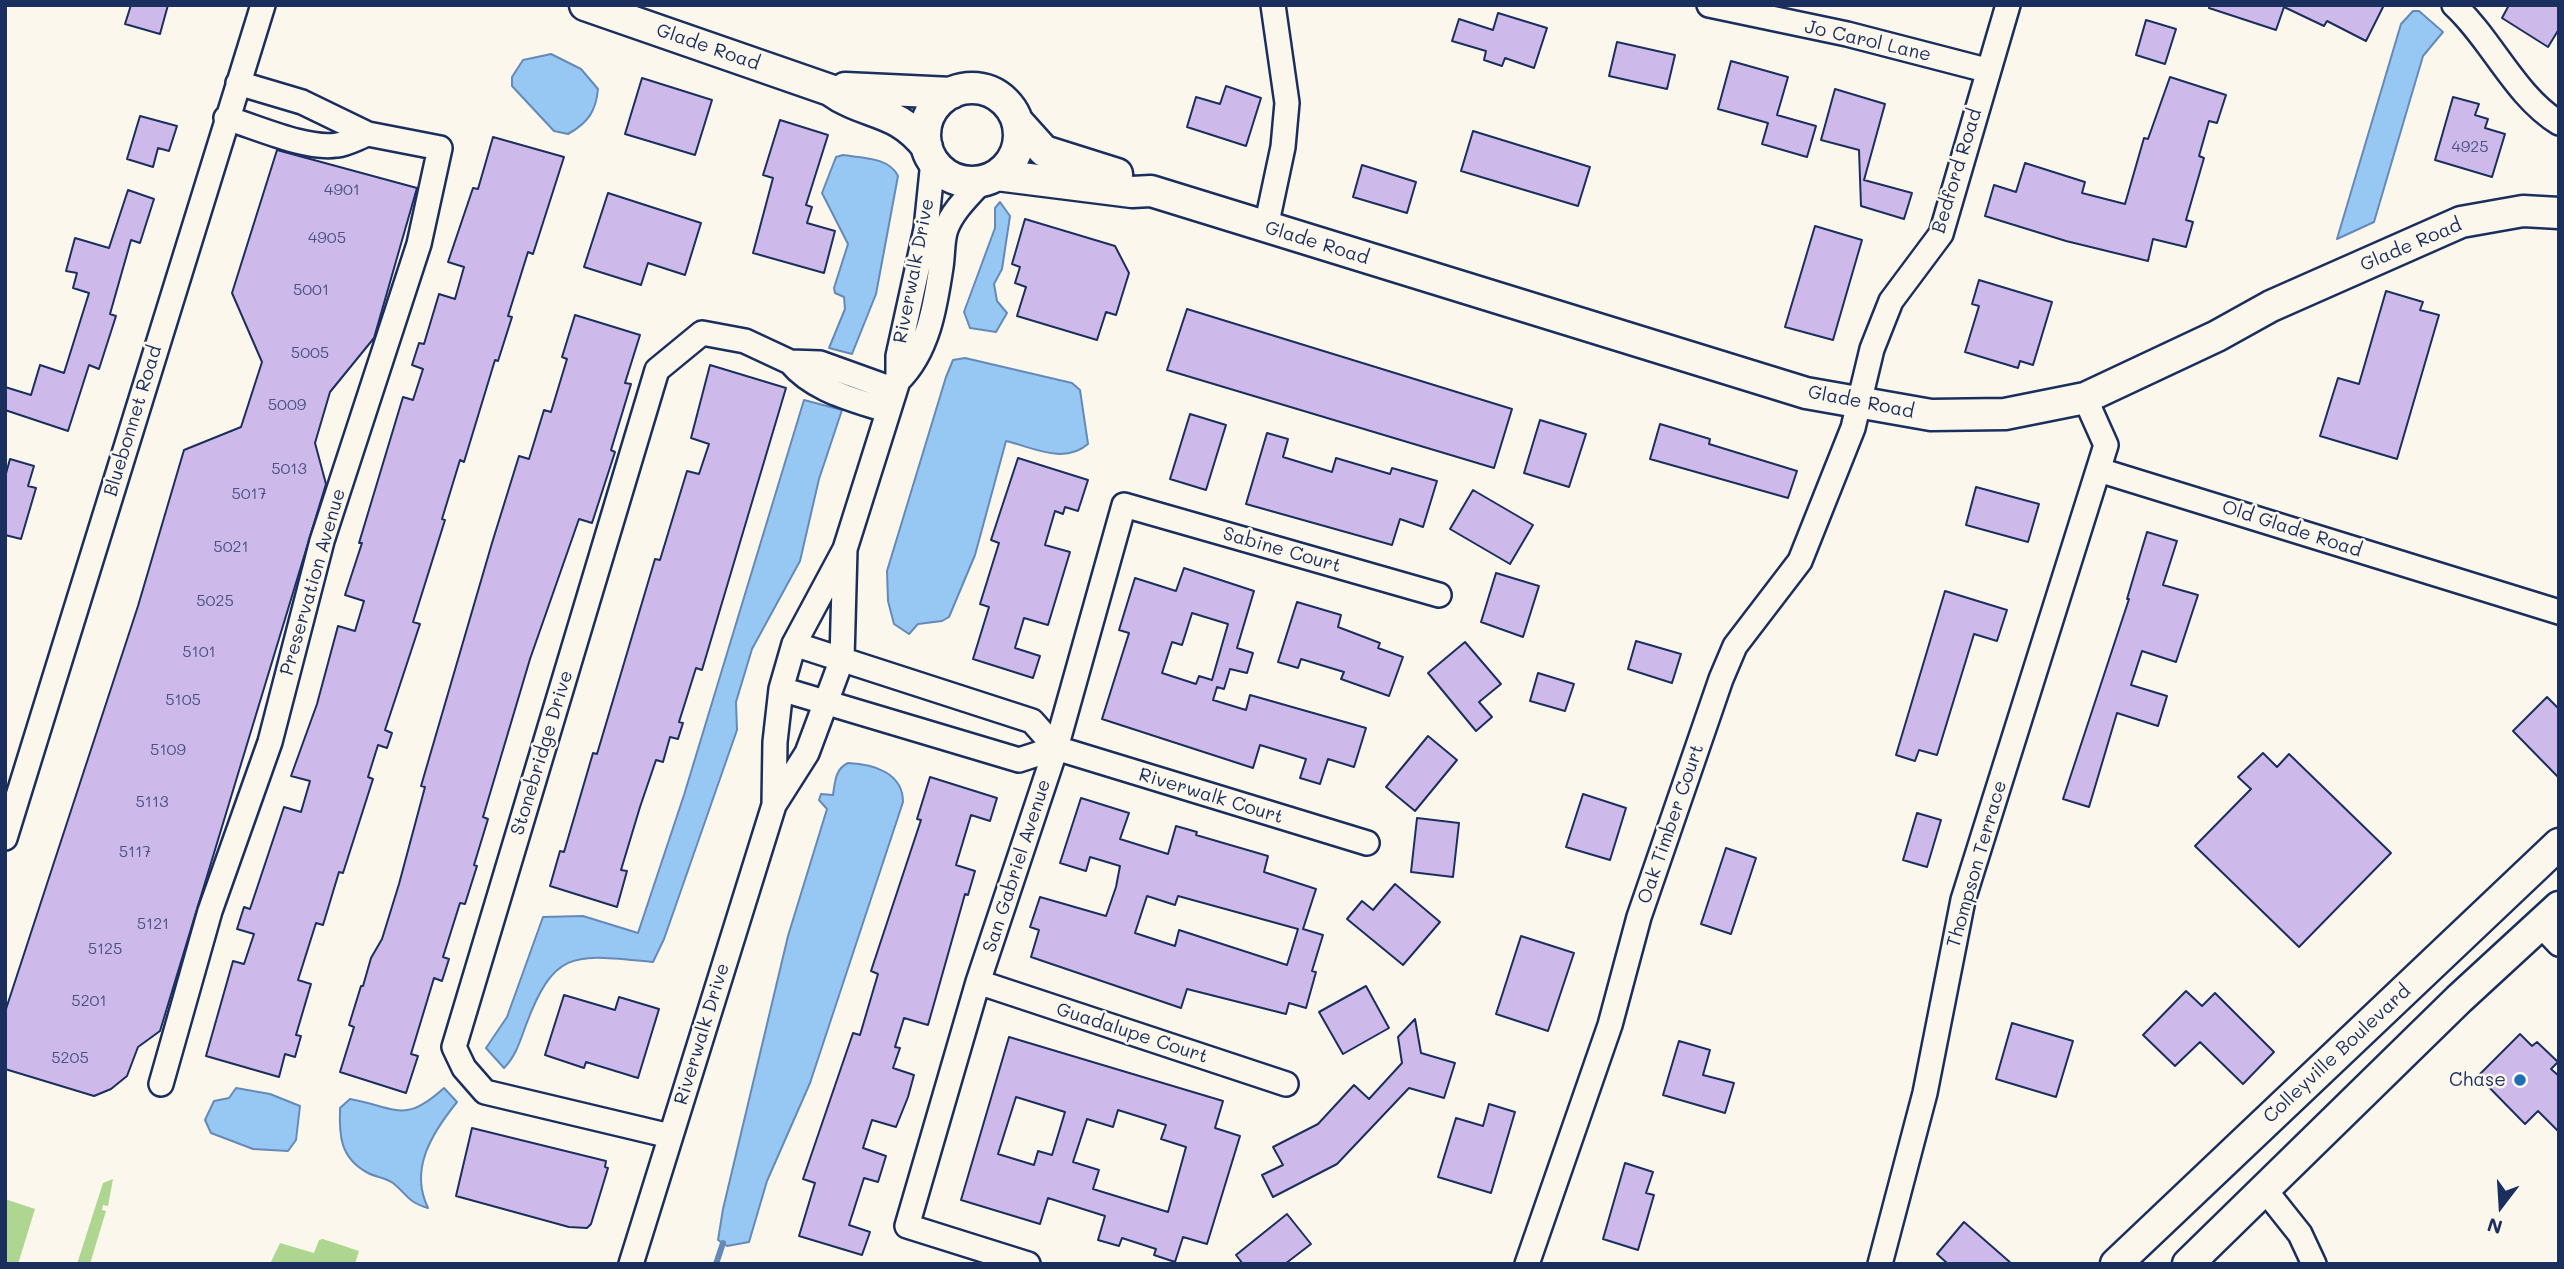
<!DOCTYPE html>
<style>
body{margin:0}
#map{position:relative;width:2564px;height:1269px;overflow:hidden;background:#fbf7ec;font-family:Mali,sans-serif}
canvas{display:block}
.frame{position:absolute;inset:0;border:7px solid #1b2f5e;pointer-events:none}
.north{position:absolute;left:2466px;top:1171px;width:70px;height:70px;-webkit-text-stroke:5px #fbf7ec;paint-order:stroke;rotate:197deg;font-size:19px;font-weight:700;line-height:28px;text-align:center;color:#1b2f5e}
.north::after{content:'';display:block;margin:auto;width:24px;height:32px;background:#1b2f5e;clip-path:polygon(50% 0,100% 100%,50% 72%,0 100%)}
</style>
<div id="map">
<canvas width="2564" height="1269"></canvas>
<div class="frame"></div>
<div class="north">N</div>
</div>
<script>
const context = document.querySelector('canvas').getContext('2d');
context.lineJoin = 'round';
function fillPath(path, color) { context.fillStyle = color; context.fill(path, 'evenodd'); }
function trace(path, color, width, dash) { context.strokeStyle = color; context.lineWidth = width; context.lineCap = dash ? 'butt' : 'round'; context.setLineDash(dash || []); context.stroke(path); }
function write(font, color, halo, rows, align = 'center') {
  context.font = font + ' Mali,sans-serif'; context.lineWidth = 5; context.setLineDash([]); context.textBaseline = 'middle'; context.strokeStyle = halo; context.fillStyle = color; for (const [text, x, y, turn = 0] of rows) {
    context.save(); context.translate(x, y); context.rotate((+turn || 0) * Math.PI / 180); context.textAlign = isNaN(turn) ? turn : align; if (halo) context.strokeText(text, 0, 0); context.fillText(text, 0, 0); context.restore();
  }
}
const green = new Path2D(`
 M113 1179 108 1206 103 1205 102 1210 106 1211 90 1264H77L103 1183Z
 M5 1199 35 1209 18 1264H5Z
 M323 1239 359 1251 355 1264H270L280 1243 314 1253 319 1240Z`);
const water = new Path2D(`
 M2413 11H2419L2443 32 2423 56 2374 222 2337 239 2401 24Z
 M551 54 581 69 598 89C596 111 588 123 568 134L554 131 512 86V77L523 60Z
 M843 155C862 158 889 157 898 176L876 294 852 354 829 348 845 309 844 297 835 293 834 288 848 244 822 193 836 157Z
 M1000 202 1010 216 1002 269 994 284 997 301 1007 313 996 332 970 328 964 312 995 228V208Z
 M965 358 1072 383 1080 390 1088 444C1064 465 1032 447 1006 441L975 555 949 617 942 621 918 624 909 634 894 624 888 601 887 571 946 377 953 360Z
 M804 400 842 410 819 479 800 561 752 649 736 702 737 730 664 939 653 962C576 955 555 947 526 1025 520 1041 516 1056 504 1068L486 1048 507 1017 543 917 583 916 638 933 684 795Z
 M848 763C874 764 903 773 903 802L810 1083 767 1181 749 1242 727 1246 718 1240 723 1209 788 936 827 809 819 800 821 794 833 795C835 782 835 769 848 763Z
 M236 1088 270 1094 300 1106 296 1140 288 1151 253 1149 211 1133 205 1120 214 1101 229 1098Z
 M444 1088 457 1102C432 1133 409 1169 428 1208 407 1202 408 1195 393 1183 386 1178 376 1177 368 1173 340 1158 339 1136 340 1108L350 1099C398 1108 404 1124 444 1088Z`);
const stream = new Path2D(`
 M716 1264 723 1243`);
const building = new Path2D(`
 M131 5H168L160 34 125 24Z
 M2210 5H2384L2366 41 2327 21 2324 26 2284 7 2276 30 2209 8Z
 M2509 5H2559V29L2548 47 2502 18Z
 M1498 13 1547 28 1534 68 1505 58 1502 66 1484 60 1486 51 1452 41 1459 19 1493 30Z
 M2146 20 2176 29 2165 64 2136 55Z
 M1617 42 1675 55 1667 89 1609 76Z
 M1731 61 1788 77 1777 115 1816 126 1807 157 1762 144 1768 123 1718 109Z
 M2170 77 2226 95 2217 123 2209 121 2199 156 2204 158 2186 220 2193 222 2186 247 2153 239 2148 261 2066 241 1985 216 1994 185 2016 192 2025 163 2085 182 2082 193 2125 204 2144 138 2148 139Z
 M642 78 712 100 695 155 625 134Z
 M1226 86 1261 98 1246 146 1187 127 1196 97 1220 104Z
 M1835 89 1885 104 1864 180 1912 193 1904 219 1861 206 1859 150 1821 140Z
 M2453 97 2479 104 2475 115 2488 119 2485 128 2505 134 2492 177 2435 160Z
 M140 116 177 126 169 151 158 148 153 167 127 159Z
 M780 120 828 135 806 205 812 207 807 223 835 231 824 273 753 253 773 178 763 175Z
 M1473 131 1590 167 1578 206 1461 171Z
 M493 137 564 157 533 254 528 252 508 316 512 317 498 361 495 360 464 462 460 460 442 519 445 520 413 622 420 624 385 730 392 733 387 748 378 745 368 777 373 779 343 873 339 872 323 925 316 923 298 980 311 984 296 1035 301 1036 295 1057 285 1054 279 1077 206 1056 233 961 244 964 254 934 237 929 244 907 250 909 284 807 301 812 310 781 291 776 317 704 338 626 355 631 364 601 345 595 362 543H359L403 397 413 400 423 369 412 365 419 343 424 344 439 294 455 299 464 267 448 262 473 188 478 189Z
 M277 150 417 188 374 338 330 392 315 443 326 484 160 1031 138 1047 127 1076 111 1089 94 1096 5 1069V1012L138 606 184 450 241 427 262 362 232 293Z
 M1362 165 1416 182 1407 213 1353 197Z
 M128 190 154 199 140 243 131 240 110 314 116 316 99 369 89 365 68 431 5 410V387L31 395 40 365 64 373 89 293 73 288 77 273 66 271 75 238 109 248Z
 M608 193 701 223 685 275 648 263 641 285 584 267Z
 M1025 219 1115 246 1129 273 1116 315 1106 312 1097 340 1017 316 1026 287 1015 283 1020 267 1012 264Z
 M1815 226 1862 240 1833 340 1785 327Z
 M1979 280 2052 302 2033 365 2020 361 2018 368 1965 352 1979 306 1972 304Z
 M2386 291 2423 302 2420 310 2439 315 2397 459 2320 436 2338 378 2359 384Z
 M1187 309 1512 409 1494 468 1167 370Z
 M575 315 640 335 625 383 631 384 611 450 615 452 592 523 579 519 530 659 483 817 488 819 474 865 477 866 465 904 460 903 443 957 449 959 442 981 434 978 411 1054 418 1056 406 1093 340 1072 354 1027 349 1025 361 986H363L371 958 382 939 399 884 425 787 421 786 492 543 519 456 529 459 544 410 551 412 567 359 562 357Z
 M710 365 786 388 702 670 696 668 679 722 683 723 678 739 670 737 663 762 656 760 640 807 621 870 627 871 617 907 550 886 560 851 564 852 593 753 597 754 655 559 660 560 687 471 699 474 709 444 691 438Z
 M1190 414 1226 425 1206 490 1170 479Z
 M1540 420 1586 434 1569 487 1524 473Z
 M1660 424 1710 439 1709 444 1797 471 1788 498 1650 459Z
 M1267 433 1288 439 1283 457 1332 472 1336 458 1390 474 1392 468 1437 481 1423 527 1400 519 1392 545 1246 504Z
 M1018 458 1088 480 1078 511 1065 507 1063 514 1055 511 1045 545 1070 552 1048 625 1024 618 1015 648 1040 656 1033 678 973 659 989 607 980 604 999 543 991 540Z
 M10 459 34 466 28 486 36 488 21 539 5 535V477Z
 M1976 487 2039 504 2028 542 1966 525Z
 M1473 490 1533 525 1510 564 1450 529Z
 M2147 532 2177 541 2163 585 2198 595 2176 662 2142 651 2131 685 2167 696 2158 726 2117 713 2089 807 2063 799 2129 599H2127Z
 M1184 568 1254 591 1237 648 1253 653 1247 673 1230 669 1224 689 1217 687 1213 700 1246 710 1250 695 1366 728 1354 767 1328 759 1320 784 1300 778 1306 759 1260 745 1253 768 1102 719 1129 633 1119 630 1135 578 1176 591ZM1192 613 1228 624 1212 680 1199 676 1196 684 1162 673 1172 642 1182 645Z
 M1496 573 1539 586 1523 637 1481 622Z
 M1945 591 2007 610 1997 641 1974 634 1937 755 1919 750 1915 761 1896 755Z
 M1297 602 1341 615 1338 627 1380 643 1378 648 1403 657 1389 696 1341 679 1344 672 1301 659 1298 668 1278 662Z
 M1636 641 1681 654 1672 683 1628 669Z
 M1465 642 1501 684 1479 702 1492 717 1476 731 1428 673Z
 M1538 673 1574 684 1565 711 1530 701Z
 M2547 697 2559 709V778L2513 731Z
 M1428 736 1457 760 1415 811 1386 787Z
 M2263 753 2277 767 2289 754 2391 853 2299 947 2195 846 2251 789 2238 777Z
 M930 777 997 798 990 821 971 815 956 865 975 871 968 895 965 894 928 1025 904 1018 895 1047 900 1048 893 1068 914 1075 908 1097 896 1127 872 1120 863 1148 886 1156 878 1182 864 1178 849 1225 870 1232 862 1255 799 1236 815 1183 803 1179 853 1033 860 1035 878 974 871 971 921 820 917 819Z
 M1583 794 1626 808 1610 860 1566 847Z
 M1081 798 1129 813 1120 839 1168 854 1176 826 1197 832 1196 835 1268 856 1264 872 1316 889 1303 929 1323 935 1312 971 1316 972 1306 1008 1289 1003 1286 1014 1187 989 1181 1008 1031 957 1039 930 1030 927 1040 897 1106 916 1116 887 1120 866 1090 857 1086 871 1060 863ZM1147 896 1175 905 1178 896 1298 929 1287 965 1179 930 1175 946 1135 933Z
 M1917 813 1941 820 1927 867 1903 860Z
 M1417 818 1459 823 1453 877 1411 872Z
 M1726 848 1756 858 1731 934 1701 924Z
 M1395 884 1440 922 1403 965 1347 919 1362 901 1373 910Z
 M1521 936 1574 953 1548 1031 1496 1014Z
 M1366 986 1389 1028 1343 1054 1319 1012Z
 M2186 991 2202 1006 2215 993 2274 1052 2243 1084 2200 1042 2175 1066 2143 1035Z
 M564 995 615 1010 619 997 659 1009 638 1078 586 1062 584 1068 545 1055Z
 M1415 1019 1421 1053 1455 1063 1444 1098 1409 1088 1337 1164 1273 1197 1262 1175 1283 1165 1273 1147 1318 1124 1354 1085 1369 1099 1402 1063 1398 1037Z
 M2012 1023 2073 1041 2056 1097 1996 1079Z
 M2520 1034 2532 1046 2537 1042 2558 1062 2551 1069 2559 1076V1132L2538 1111 2525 1124 2478 1076Z
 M1009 1037 1223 1101 1215 1128 1240 1136 1207 1244 1183 1237 1175 1262 1154 1255 1156 1249 1122 1238 1119 1246 1098 1240 1105 1216 1048 1198 1040 1224 961 1200ZM1016 1097 1065 1112 1052 1155 1038 1151 1034 1165 998 1154ZM1118 1110 1166 1125 1161 1139 1186 1147 1168 1212 1093 1189 1099 1170 1073 1162 1087 1119 1113 1127Z
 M1679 1041 1710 1050 1703 1075 1734 1083 1725 1113 1663 1095Z
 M1489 1104 1515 1112 1491 1193 1438 1177 1456 1118 1483 1126Z
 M472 1128 606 1161 605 1167 608 1168 591 1224 587 1228 569 1227 456 1196Z
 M1625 1163 1653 1172 1646 1193 1654 1195 1638 1250 1603 1239Z
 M1287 1214 1311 1244 1285 1264H1243L1236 1255Z
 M1964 1222 2012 1264H1948L1937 1254Z`);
const minor = new Path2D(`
 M1709 5 1847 34 1986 70
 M2454 5C2492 40 2515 96 2559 123
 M226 118C257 127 306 150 337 145 347 144 359 137 368 134
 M1266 227 1283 147 1287 103 1273 5
 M790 362C814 391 853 399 888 411
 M898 381C928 352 935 307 941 267 943 255 942 240 946 229 953 210 969 196 982 181
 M2099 470 2559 612
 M794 644 1032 721 1056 748 1367 843
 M781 689 1019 760 1056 748
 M774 805 775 742 781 689 794 644 845 549 898 381V356L926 229 933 161
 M5 838 263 5
 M2540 924 2559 944
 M978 982 1286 1084
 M161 1084 210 911 270 742 322 541 419 244 440 148 368 134 302 102 238 83
 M670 1136 485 1092 464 1068 454 1047 657 370 702 333 745 341 790 362 820 363 895 390
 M2265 1190 2300 1234 2314 1264
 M631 1264 774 805 807 753 842 659 845 549
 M1028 1264 907 1226 978 982 1056 748 1124 505 1439 595
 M1527 1264 1610 1025 1639 917 1721 679 1735 646 1800 561 1853 428 1872 349 1891 301 1941 234 2008 5
 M1880 1264 1925 1093 1963 900 2106 445 2085 398`);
const major = new Path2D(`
 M585 5 830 90C866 116 896 107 927 147
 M925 135a47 47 0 1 1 94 0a47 47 0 1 1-94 0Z
 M845 88 952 93
 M1017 121 1044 151 1117 174
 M997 175 1132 192 1151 191 1806 393 1931 415 2005 414 2085 398 2217 336 2271 306 2461 222 2523 211 2559 213
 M2116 1264 2559 844
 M2188 1264 2459 999 2559 907`);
const markers = [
 [2520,1080,7,"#1f6fb2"]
];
const numberNames = [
 ["4925",2470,147],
 ["4901",342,190],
 ["4905",327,238],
 ["5001",311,290],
 ["5005",310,353],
 ["5009",287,405],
 ["5013",289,469],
 ["5017",249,494],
 ["5021",231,547],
 ["5025",215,601],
 ["5101",199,652],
 ["5105",183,700],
 ["5109",168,750],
 ["5113",152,802],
 ["5117",135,852],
 ["5121",153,924],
 ["5125",105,949],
 ["5201",89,1001],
 ["5205",70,1058]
];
const streetNames = [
 ["Jo Carol Lane",1868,41,13],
 ["Glade Road",708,47,19],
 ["Bedford Road",1957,171,-73],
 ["Glade Road",1317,243,17],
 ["Glade Road",2411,245,-23],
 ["Riverwalk Drive",914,271,-79],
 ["Glade Road",1861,402,11],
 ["Bluebonnet Road",133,421,-73],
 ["Old Glade Road",2292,529,18],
 ["Sabine Court",1282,550,16],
 ["Preservation Avenue",313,582,-74],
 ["Stonebridge Drive",542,753,-73],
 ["Riverwalk Court",1211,796,17],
 ["Oak Timber Court",1671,824,-71],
 ["Thompson Terrace",1977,864,-74],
 ["San Gabriel Avenue",1017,866,-72],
 ["Guadalupe Court",1132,1033,18],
 ["Riverwalk Drive",702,1034,-73],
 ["Colleyville Boulevard",2337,1054,-43]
];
const poiNames = [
 ["Chase",2506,1080]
];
fillPath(green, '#afd691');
fillPath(water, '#97c7f3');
trace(water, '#658ab7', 2);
trace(stream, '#658ab7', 6);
fillPath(building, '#cebaea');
trace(building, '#1b2f5e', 2);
trace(minor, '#1b2f5e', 28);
trace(major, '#1b2f5e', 35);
trace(minor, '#fbf7ec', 23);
trace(major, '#fbf7ec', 30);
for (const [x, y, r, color] of markers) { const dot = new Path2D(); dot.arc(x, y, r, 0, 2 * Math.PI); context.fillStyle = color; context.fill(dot); trace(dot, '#fbf7ec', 2.5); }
write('16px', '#485281', null, numberNames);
write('19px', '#1b2f5e', '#fbf7ec', streetNames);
write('19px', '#1b2f5e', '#fbf7ec', poiNames, 'right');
</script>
